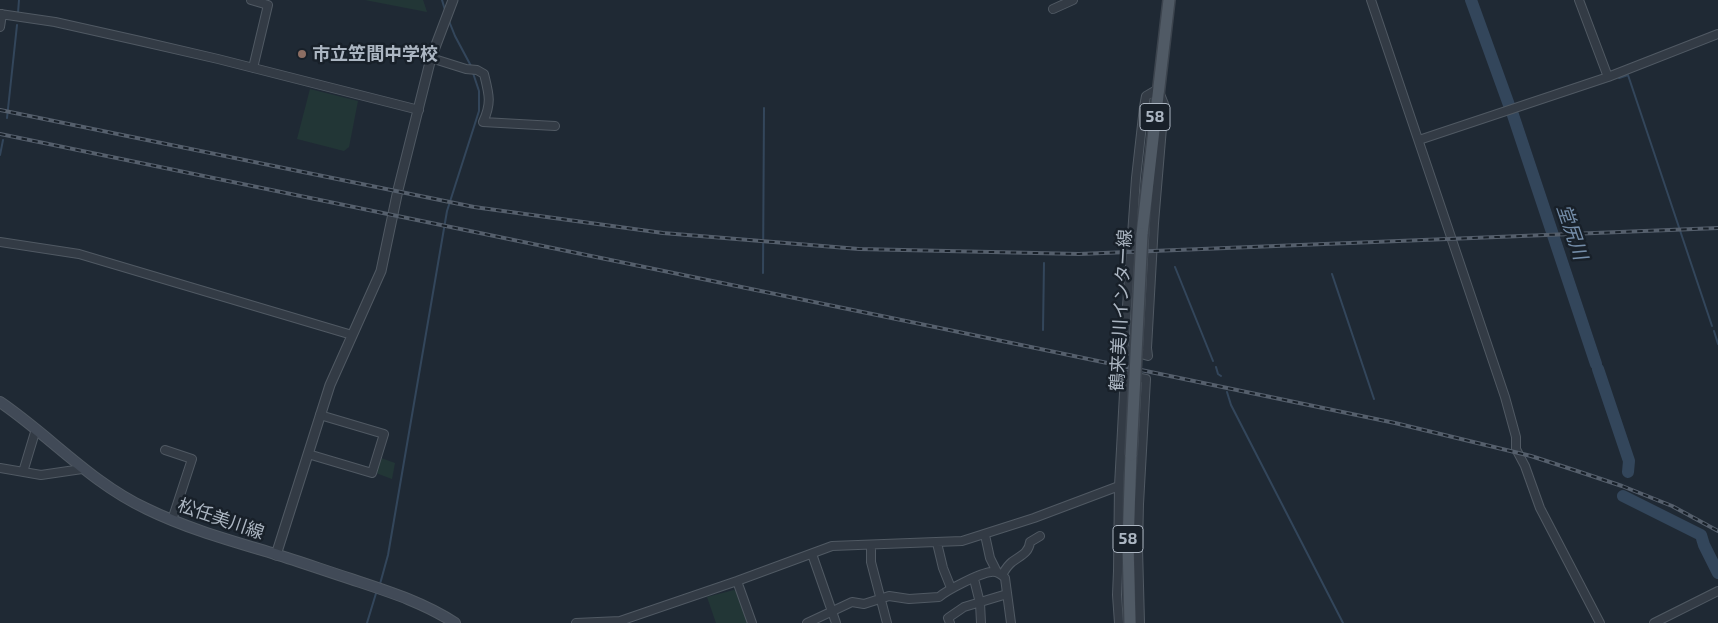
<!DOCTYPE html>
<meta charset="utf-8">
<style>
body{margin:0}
canvas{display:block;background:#1f2934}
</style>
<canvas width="1718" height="623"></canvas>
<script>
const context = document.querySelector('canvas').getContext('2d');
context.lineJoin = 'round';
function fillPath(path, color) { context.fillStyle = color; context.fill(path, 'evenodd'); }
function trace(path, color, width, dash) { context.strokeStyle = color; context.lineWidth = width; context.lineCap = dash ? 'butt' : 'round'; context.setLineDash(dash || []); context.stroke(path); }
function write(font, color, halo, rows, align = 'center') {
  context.font = font + ' "Exo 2","Noto Sans JP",sans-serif'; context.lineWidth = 5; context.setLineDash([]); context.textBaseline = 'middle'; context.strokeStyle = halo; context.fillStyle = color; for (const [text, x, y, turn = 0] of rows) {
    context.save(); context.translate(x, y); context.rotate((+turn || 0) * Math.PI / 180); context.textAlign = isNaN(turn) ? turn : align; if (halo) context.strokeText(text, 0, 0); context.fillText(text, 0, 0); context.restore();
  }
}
const green = new Path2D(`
 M365 0H423L427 12Z
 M310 89 358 101 349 147 344 151 297 139Z
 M381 458 395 463 392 479 376 473Z
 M734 590 737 592 748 623H716L707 597Z`);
const stream = new Path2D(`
 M442 0 445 10
 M18 13 19 0
 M449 21 455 36 471 66
 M1619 78 1628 75 1712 326
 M7 118 17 25
 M0 155 3 140
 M1175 267 1213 361
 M763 273 764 108
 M1332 274 1374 399
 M1043 330 1044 263
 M1714 331 1718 344
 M1216 367 1218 374 1221 376
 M1227 392 1231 405 1343 623
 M380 584 388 555 447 211 479 111V91L473 73
 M367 623 377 590`);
const river = new Path2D(`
 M1471 0 1509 105
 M1512 112 1596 364
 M1598 369 1629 461 1628 472
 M1623 496 1701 535 1704 545 1718 573`);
const minor = new Path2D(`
 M251 0 268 5 253 68
 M1371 0 1505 397 1516 437V449L1525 466 1540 508 1600 623
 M1579 0 1608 77
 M1053 9 1073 0
 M0 14 55 22 140 41 218 59 419 110
 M0 27 2 14
 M431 58 466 69 477 70 484 74C489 94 492 103 483 122L555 126
 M1158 89 1164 104 1154 223 1147 348 1148 356 1124 349 1136 178 1144 107 1146 96Z
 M1419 140 1608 77 1718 34
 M0 242 79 254 352 335
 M165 450 192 459 172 520
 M308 454 372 473 384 434 320 415
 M0 468 41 475 82 469
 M23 472 36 429
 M985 535 990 558 997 572
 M937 543 943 568 951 588
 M871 545V562L887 623
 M812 554 836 623
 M1002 575C1005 570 1007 566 1012 562 1020 556 1029 553 1030 542L1040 536
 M974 579 980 603 981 623
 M737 581 752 623
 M576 623 620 621 737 581 832 546 962 541 1034 518 1119 486
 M807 623 852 602 864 604 889 596 909 599 939 597C947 590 980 573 991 572 997 571 1001 574 1005 578L1011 623
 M950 623 948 618 964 607 1007 594
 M1119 623 1117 595 1118 571 1119 486 1125 375 1146 379 1139 504 1138 548 1140 623
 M1654 623 1718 591`);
const tertiary = new Path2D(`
 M276 555 330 385 381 271 398 190 431 58 453 0`);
const secondary = new Path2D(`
 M0 402C50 436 91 483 147 509 188 529 232 541 275 554 301 562 326 571 351 579 387 591 423 602 455 623`);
const primary = new Path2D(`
 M1142 234 1169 0
 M1130 623 1128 543 1131 455`);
const rail = new Path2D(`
 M0 110 474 207 663 233 859 249 1079 254 1718 228
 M0 134 906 321 1395 423 1531 456 1577 471 1622 486 1672 506 1718 531`);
const primaryBridge = new Path2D(`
 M1131 455 1142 234`);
const markers = [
 [302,54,5,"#8d6e63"]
];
const shields = [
 [1155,117,30],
 [1128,539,30]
];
const shieldNames = [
 ["58",1155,117],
 ["58",1128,539]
];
const poiNames = [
 ["市立笠間中学校",312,54]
];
const streetNames = [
 ["鶴来美川インター線",1121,310,-87],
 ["松任美川線",221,519,19]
];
const waterNames = [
 ["堂尻川",1572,232,71]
];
fillPath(green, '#223636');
trace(stream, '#33465b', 2);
trace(river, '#33465b', 12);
trace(minor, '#505963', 10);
trace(tertiary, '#505963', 11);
trace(secondary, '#505963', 12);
trace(primary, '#3c444e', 14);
trace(minor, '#333b45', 8);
trace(tertiary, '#333b45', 9);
trace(secondary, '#414a57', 10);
trace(primary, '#505a65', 11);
trace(rail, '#555f6c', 4);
trace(rail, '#182029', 2, [5.5]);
trace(primaryBridge, '#3c444e', 14, []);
trace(primaryBridge, '#505a65', 11);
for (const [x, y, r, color] of markers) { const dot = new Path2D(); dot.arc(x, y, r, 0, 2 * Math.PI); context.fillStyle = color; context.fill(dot); trace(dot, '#182029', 2); }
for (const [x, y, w] of shields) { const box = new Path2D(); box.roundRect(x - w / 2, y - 13.5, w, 27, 4); context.fillStyle = '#182029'; context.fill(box); trace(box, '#acb6c2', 1); }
write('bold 16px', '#acb6c2', null, shieldNames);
write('bold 18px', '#acb6c2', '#182029', poiNames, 'left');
write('18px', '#acb6c2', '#182029', streetNames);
write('italic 19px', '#758eaa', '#182029', waterNames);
</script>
